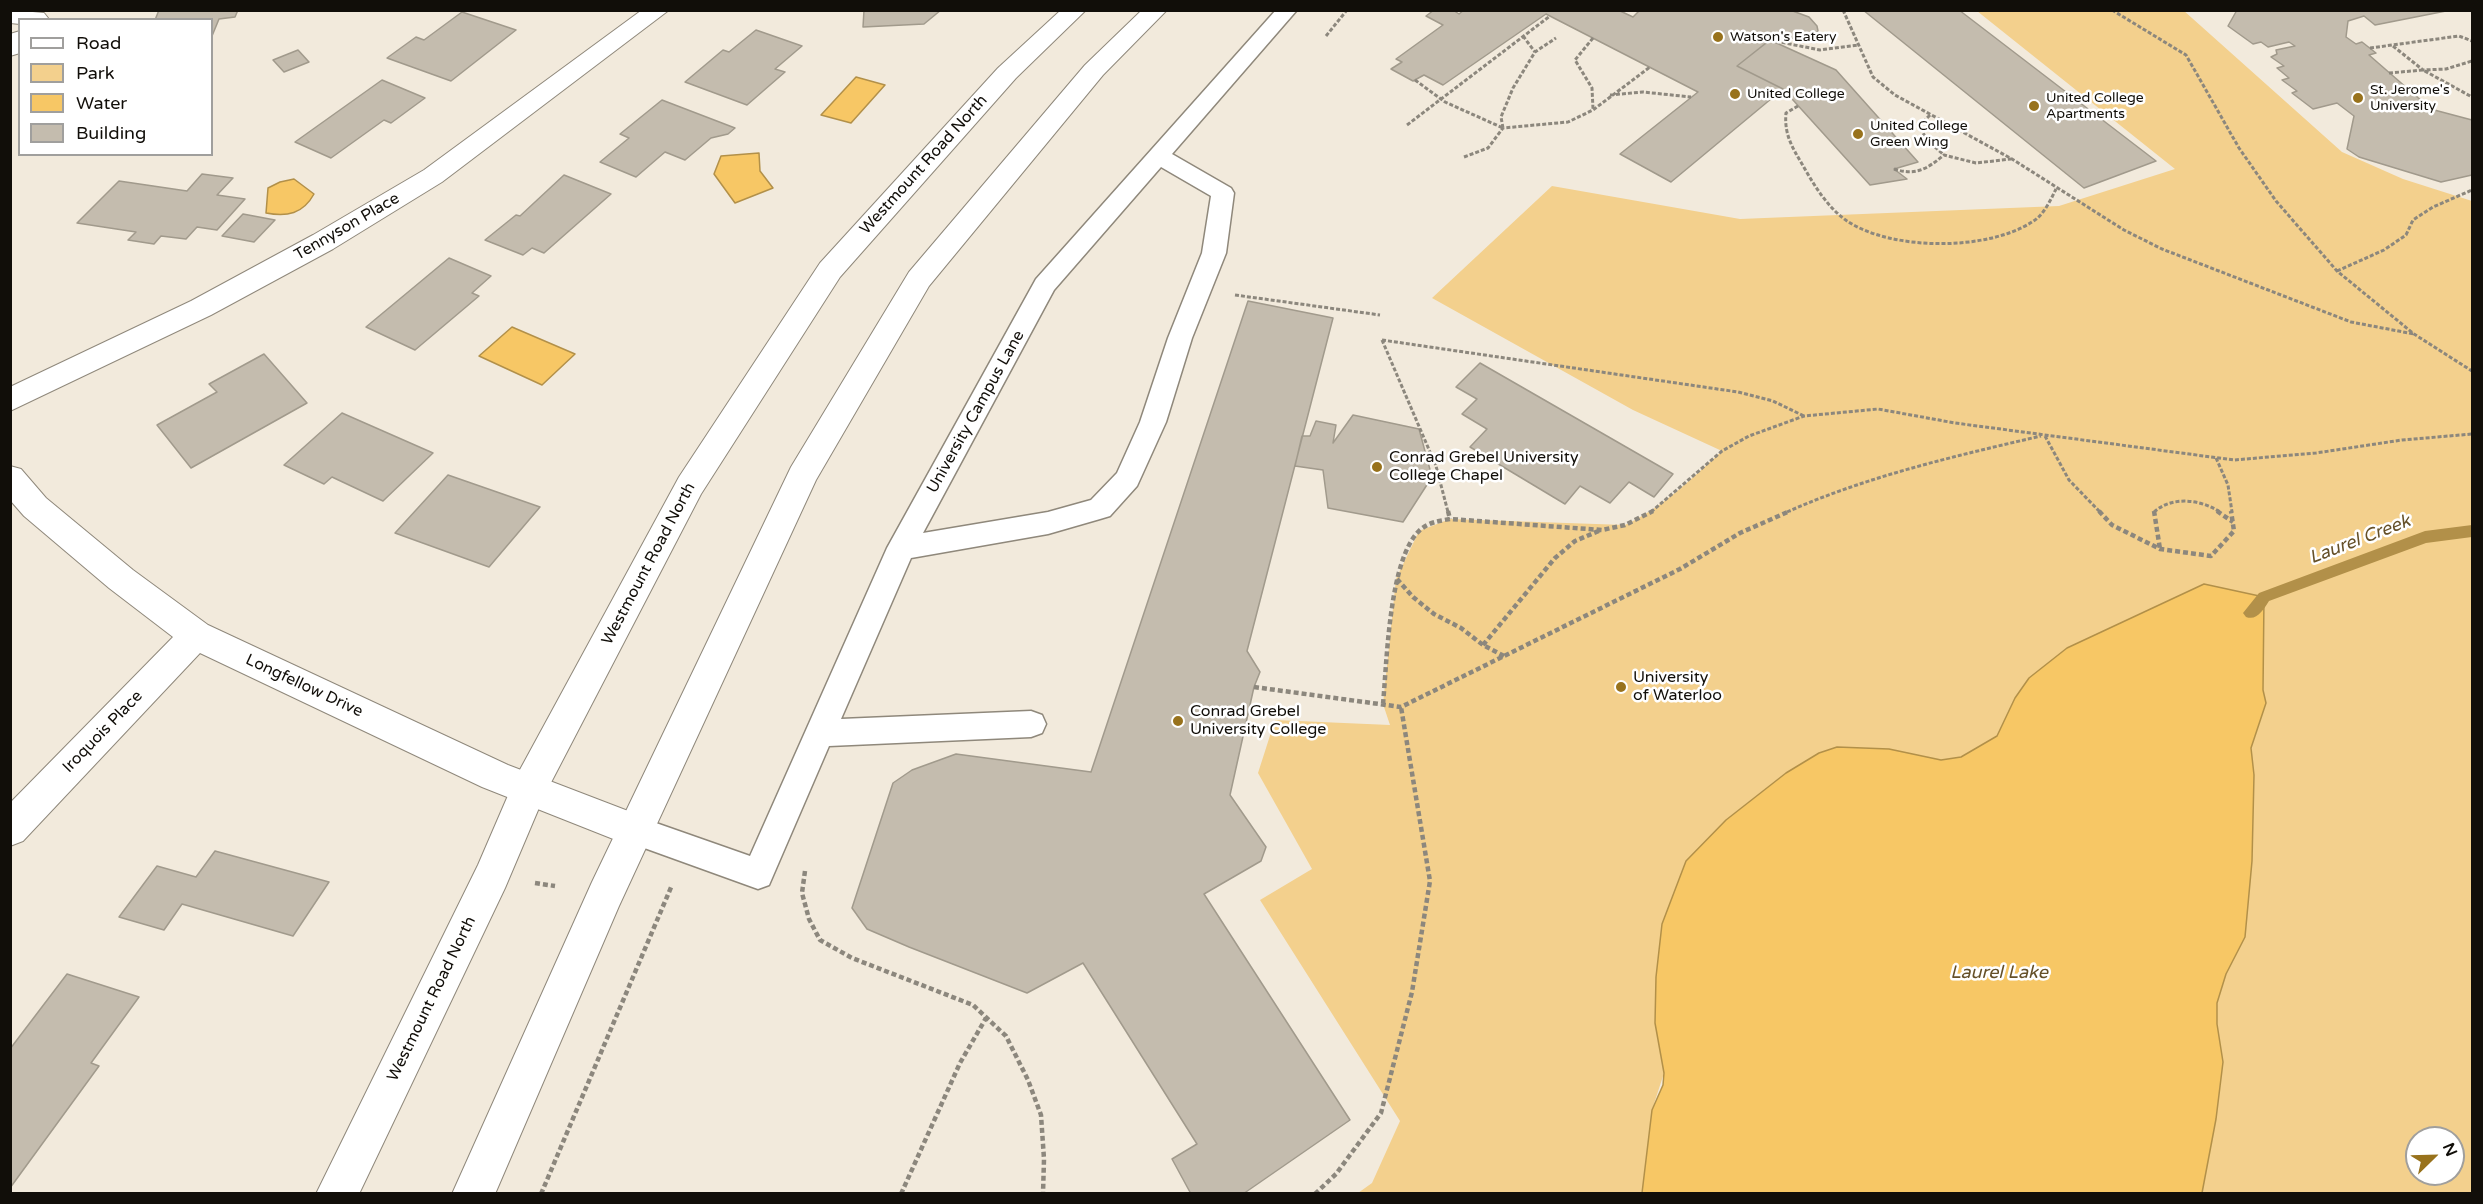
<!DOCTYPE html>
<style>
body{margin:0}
#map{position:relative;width:2483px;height:1204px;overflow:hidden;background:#f2eadc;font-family:"Varela Round",sans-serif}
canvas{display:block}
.frame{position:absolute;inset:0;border:12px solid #110e09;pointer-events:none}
.legend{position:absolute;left:18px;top:18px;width:195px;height:138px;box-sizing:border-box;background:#fff;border:2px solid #a09f9d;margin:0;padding:8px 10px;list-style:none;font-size:18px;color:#110e09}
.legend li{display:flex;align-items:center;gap:12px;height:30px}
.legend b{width:30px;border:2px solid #a09f9d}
.north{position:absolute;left:2405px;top:1126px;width:60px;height:60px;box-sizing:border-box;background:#fff;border:2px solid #a09f9d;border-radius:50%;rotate:67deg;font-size:16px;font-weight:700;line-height:24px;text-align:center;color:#110e09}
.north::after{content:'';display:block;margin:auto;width:21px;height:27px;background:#98721c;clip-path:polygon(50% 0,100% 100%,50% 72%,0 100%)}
</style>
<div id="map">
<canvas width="2483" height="1204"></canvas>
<div class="frame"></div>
<ul class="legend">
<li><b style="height:8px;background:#fff"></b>Road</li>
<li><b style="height:16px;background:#f3d08d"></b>Park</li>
<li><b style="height:16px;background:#f7c765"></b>Water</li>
<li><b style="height:16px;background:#c4bcae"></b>Building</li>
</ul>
<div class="north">N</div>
</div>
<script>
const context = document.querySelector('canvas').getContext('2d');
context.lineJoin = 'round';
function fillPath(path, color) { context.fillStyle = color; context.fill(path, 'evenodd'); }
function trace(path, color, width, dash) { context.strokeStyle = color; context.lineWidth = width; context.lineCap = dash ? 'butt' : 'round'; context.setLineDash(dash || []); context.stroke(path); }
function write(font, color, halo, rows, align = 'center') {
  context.font = font + ' "Varela Round",sans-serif'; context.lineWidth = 5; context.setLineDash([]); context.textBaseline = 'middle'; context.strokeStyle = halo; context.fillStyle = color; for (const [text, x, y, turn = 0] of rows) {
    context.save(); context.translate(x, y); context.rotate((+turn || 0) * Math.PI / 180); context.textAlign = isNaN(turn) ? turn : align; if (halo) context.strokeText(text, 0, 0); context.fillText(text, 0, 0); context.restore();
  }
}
const green = new Path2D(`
 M2183 10 2342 152 2403 179 2472 201V1193H2202L2216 1119 2223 1062 2217 1024V1003L2226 974 2245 937 2252 861 2254 775 2251 748 2266 703 2263 690 2264 598 2204 584 2067 648 2029 679 2015 698 1997 736 1961 757 1941 760 1889 749 1837 747 1819 753 1786 773 1726 820 1655 1023 1664 1073 1652 1110 1642 1193H1358L1372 1183 1400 1121 1260 900 1312 869 1258 773 1275 720 1390 725 1383 704 1396 579 1419 531 1450 519 1625 525C1662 508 1691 479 1722 451L1633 410 1432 298 1552 186 1740 219 2059 206 2175 169 1977 11ZM2417 1138H2453V1174H2417Z`);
const water = new Path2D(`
 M856 77 885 85 851 123 821 115Z
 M759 153 760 171 773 188 735 203 714 174 721 156Z
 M294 179 314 194C303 214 287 217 266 213L268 188 280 182Z
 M512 327 575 354 542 385 479 356Z
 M2204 584 2264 597 2263 690 2266 703 2251 748 2254 775 2252 861 2245 937 2226 974 2217 1003V1024L2223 1062 2216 1119 2202 1193H1642L1652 1110 1663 1085 1664 1073 1655 1023 1656 977 1662 924 1686 861 1726 820 1786 773 1819 753 1837 747 1889 749 1941 760 1961 757 1997 736 2015 698 2029 678 2067 648Z`);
const stream = new Path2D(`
 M2472 525V537L2426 543 2269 601C2263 610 2257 621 2246 617L2243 613 2259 593 2425 531Z`);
const building = new Path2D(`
 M159 10H238L235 17 219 19 212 36V20H155Z
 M864 10H941L924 24 863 27Z
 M1434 10H1453L1459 14 1464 10H1618L1633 17 1640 10H1790L1809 17 1817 26 1818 31 1810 39 1801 40 1776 35 1737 66 1783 89 1671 182 1620 154 1698 92 1546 14 1443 85 1424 75 1413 81 1391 69 1402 62 1396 59 1443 25 1426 16Z
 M1863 10H1959L2156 161 2084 188Z
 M2237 10H2451L2375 25 2364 16 2348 21 2346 37 2356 44 2362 42 2376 53 2369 55 2423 102 2417 103 2423 107 2472 120V175L2441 182 2359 157 2347 149 2354 116 2337 103 2313 109 2292 93 2297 91 2282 80 2289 78 2277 68 2284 66 2271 57 2277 54 2276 50 2295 46 2289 42 2268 47 2261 42 2253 44 2228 26Z
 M462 12 516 30 451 81 387 58 416 37 424 40Z
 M756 30 802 46 775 69 785 72 747 105 685 82 723 50 729 52Z
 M1770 40 1836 70 1918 162 1894 169 1907 179 1870 185 1783 89 1737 66Z
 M298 50 309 62 284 72 273 60Z
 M382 80 425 98 391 123 384 120 331 158 295 142Z
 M662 100 735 128 728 134 711 138 685 160 665 152 636 177 600 162 629 138 620 134Z
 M202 174 233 178 217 195 245 199 217 230 197 227 186 239 161 236 154 244 128 240 136 232 77 223 119 181 187 191Z
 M564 175 611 194 544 253 532 248 523 255 485 240 516 215 520 216Z
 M243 214 275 220 254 242 222 236Z
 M449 258 491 276 472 293 479 296 415 350 366 327Z
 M1248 301 1333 318 1247 651 1260 672 1254 687 1230 795 1266 847 1261 861 1204 894 1350 1120 1243 1194H1191L1172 1159 1197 1144 1083 963 1027 993 909 947 867 929 852 908 893 783 912 770 956 754 1091 772Z
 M264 354 307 403 191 468 157 425 217 392 209 384Z
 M1480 363 1673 474 1654 497 1629 482 1610 503 1580 486 1565 504 1470 447 1487 429 1462 414 1477 399 1456 387Z
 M342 413 433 453 383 501 332 477 324 484 284 465Z
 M1353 415 1419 429 1432 477 1403 522 1328 508 1323 470 1295 466 1302 436H1310L1316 421 1336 425 1333 443Z
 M448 475 540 507 489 567 395 533Z
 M215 851 329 882 293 936 182 904 164 930 119 917 157 866 196 877Z
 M67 974 139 997 91 1063 99 1066 10 1188V1049Z`);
const pathFar1 = new Path2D(`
 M1843 10 1873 77 1895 95 2012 159 2124 230 2162 249 2351 322 2414 334
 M2112 10 2186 55 2239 148 2276 201 2337 271 2414 334 2472 371
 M1326 36 1347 10
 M1523 36 1535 52
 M1593 38 1575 60 1592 88 1593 109
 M1770 40 1820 50 1858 45
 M2393 46 2423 70 2446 69 2472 61
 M2370 48 2459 36 2472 41
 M2389 73 2423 70 2472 97
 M1415 80 1445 102 1503 128
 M1610 95 1643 92 1691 97
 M1798 106 1786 113C1784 134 1792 147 1802 164 1814 185 1827 207 1847 221 1892 251 1987 251 2032 222 2044 215 2050 201 2056 189
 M1930 115 1919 126 1927 140 1944 155
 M1407 125 1550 16
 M1503 128 1501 117 1513 88 1535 52 1556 38
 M1464 157 1488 148 1503 128 1568 122 1593 110 1650 67
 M1894 169C1916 176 1927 169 1944 155L1976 163 2011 159
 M2337 271 2384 250 2406 235 2413 220 2433 207 2472 190
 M1235 295 1380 315
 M1382 340 1738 392 1773 401 1804 416
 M1382 340 1436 466 1448 512
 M2045 436 2069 480 2100 512
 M2216 458 2228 485 2232 512
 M1651 512 1722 451 1749 436 1804 416 1878 409 1955 423 2234 460 2316 453 2402 440 2472 434
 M1787 512C1868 476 1955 456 2041 436
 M2154 512C2172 496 2200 499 2220 512`);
const path = new Path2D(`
 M1448 511 1450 519
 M2099 511 2112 525 2160 549 2211 556 2234 531 2231 511
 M2154 511 2160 549
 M2217 511 2233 522
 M1397 579 1413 597 1434 614 1461 628 1483 645 1504 656
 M1483 645 1555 558 1575 541 1601 530
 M1254 687 1401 707 1680 569 1740 533 1790 511
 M1383 704C1387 661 1389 558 1420 530 1429 522 1439 521 1450 519L1602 530 1625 525 1653 511
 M805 871 802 893 809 919 820 940 852 958 973 1005 1006 1036 1028 1080 1041 1115 1044 1159 1043 1194
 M535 883 555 886
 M541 1194 672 885
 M901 1194 960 1063 986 1018
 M1315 1194 1336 1174 1381 1113 1412 992 1430 881 1401 707`);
const service = new Path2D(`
 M1276 10H1297L1172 154 1231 188 1234 193 1226 253 1192 338 1166 422 1137 486 1110 516 1100 519 1048 534 911 558 841 719 1031 711 1042 715 1046 724 1042 733 1031 737 829 746 769 885 758 889 625 841 620 831 625 821 636 816 750 856 887 548 1036 279ZM1161 167 1211 196 1202 253 1168 338 1140 422 1117 473 1091 500 1048 512 923 533 1054 290Z`);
const minor = new Path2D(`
 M10 10 44 13 48 18 20 20V24L10 23Z
 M642 10H669L442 182 333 249 211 315 10 411V387L191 301 313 235 424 170Z
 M20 31V53L10 56V34Z
 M10 466 21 469 46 498 133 570 208 625 508 765 649 819 654 831 649 843 636 848 482 787 200 653 23 841 10 846V803L173 637 109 588 24 516 10 500Z`);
const secondary = new Path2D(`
 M1061 10H1086L1016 78 840 277 701 494 544 796 505 888 359 1194H316L478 865 516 777 679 477 820 263 998 68Z
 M1142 10H1167L1103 75 929 286 816 480 619 906 495 1194H452L592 882 791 467 909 272 1085 65Z`);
const markers = [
 [1718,37,6,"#98721c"],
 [1735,94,6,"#98721c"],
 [2358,98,6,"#98721c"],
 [2034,106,6,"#98721c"],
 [1858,134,6,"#98721c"],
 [1377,467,6,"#98721c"],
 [1621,687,6,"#98721c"],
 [1178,721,6,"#98721c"]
];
const farPoinames = [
 ["Watson's Eatery",1730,37],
 ["St. Jerome's",2370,90],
 ["University",2370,106],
 ["United College",1747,94],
 ["United College",2046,98],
 ["Apartments",2046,114],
 ["United College",1870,126],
 ["Green Wing",1870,142]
];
const streetNames = [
 ["Westmount Road North",924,165,-48],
 ["Tennyson Place",347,227,-30],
 ["University Campus Lane",976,412,-61],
 ["Westmount Road North",649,564,-62],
 ["Longfellow Drive",304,686,25],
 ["Iroquois Place",103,732,-46],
 ["Westmount Road North",432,999,-64]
];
const poiNames = [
 ["Conrad Grebel University",1389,458],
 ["College Chapel",1389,476],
 ["University",1633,678],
 ["of Waterloo",1633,696],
 ["Conrad Grebel",1190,712],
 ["University College",1190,730]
];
const waterNames = [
 ["Laurel Creek",2360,540,-21],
 ["Laurel Lake",1999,973]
];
fillPath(green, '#f3d08d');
fillPath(water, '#f7c765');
trace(water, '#b29049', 1.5);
fillPath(stream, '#b29049');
fillPath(building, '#c4bcae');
trace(building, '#a19a8c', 1.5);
trace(service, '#8f887b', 3);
trace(minor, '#8f887b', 2);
trace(secondary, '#8f887b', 2);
trace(pathFar1, '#8c877d', 3, [4, 2]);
trace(path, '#8c877d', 4.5, [5, 3]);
fillPath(service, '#fff');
fillPath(minor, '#fff');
fillPath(secondary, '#fff');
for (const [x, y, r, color] of markers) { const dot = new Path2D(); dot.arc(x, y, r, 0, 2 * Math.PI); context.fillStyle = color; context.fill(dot); trace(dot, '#fff', 2); }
write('14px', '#110e09', '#fff', farPoinames, 'left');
write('16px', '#110e09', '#fff', streetNames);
write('16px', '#110e09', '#fff', poiNames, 'left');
write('italic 18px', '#655028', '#fff', waterNames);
</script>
